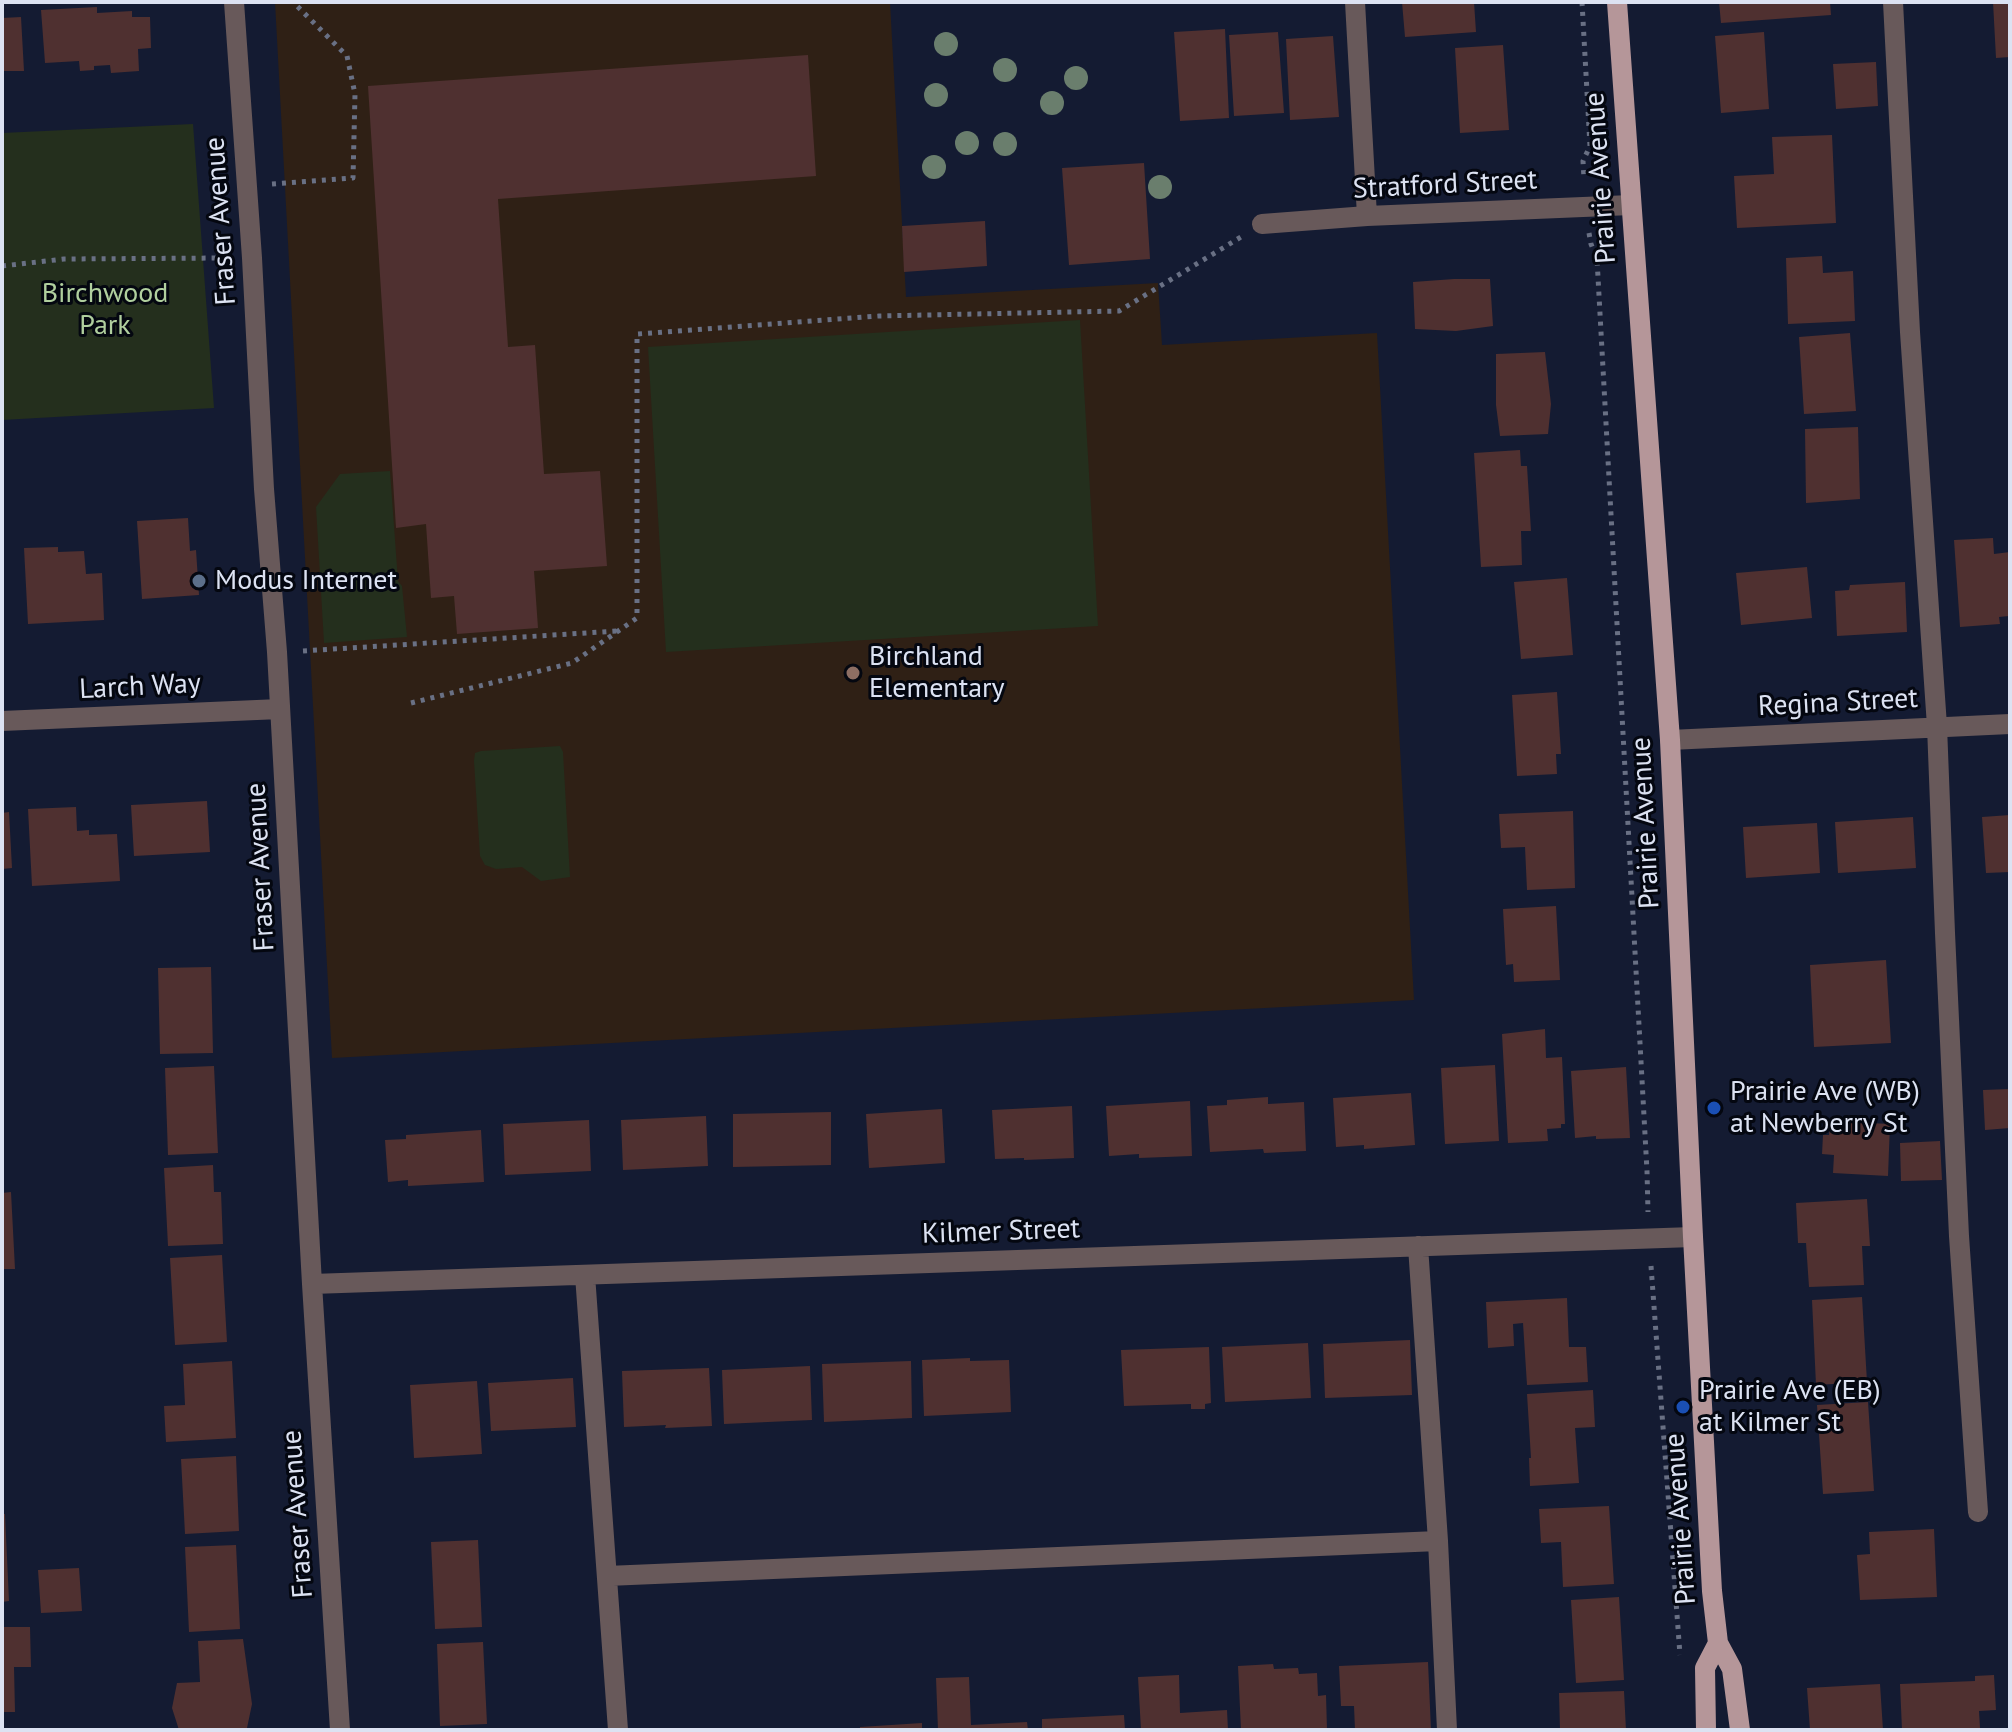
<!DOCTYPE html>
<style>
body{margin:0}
#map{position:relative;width:2012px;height:1732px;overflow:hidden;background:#141b32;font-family:"PT Sans",sans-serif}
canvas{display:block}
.frame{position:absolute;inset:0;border:4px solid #dce2f2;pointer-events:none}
</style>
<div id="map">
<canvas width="2012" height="1732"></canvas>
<div class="frame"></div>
</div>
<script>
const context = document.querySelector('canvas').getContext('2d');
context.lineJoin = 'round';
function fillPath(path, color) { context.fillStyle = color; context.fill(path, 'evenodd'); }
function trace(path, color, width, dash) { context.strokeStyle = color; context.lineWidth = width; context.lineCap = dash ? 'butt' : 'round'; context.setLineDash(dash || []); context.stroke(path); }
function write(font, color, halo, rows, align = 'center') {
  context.font = font + ' "PT Sans",sans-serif'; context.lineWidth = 6; context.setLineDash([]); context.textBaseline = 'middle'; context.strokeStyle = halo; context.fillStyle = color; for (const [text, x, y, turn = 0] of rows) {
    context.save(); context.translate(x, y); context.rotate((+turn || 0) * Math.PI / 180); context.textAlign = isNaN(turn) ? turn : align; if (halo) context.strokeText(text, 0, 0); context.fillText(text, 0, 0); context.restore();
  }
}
const education = new Path2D(`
 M275 2H890L906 297 1158 283 1162 345 1377 333 1414 1000 332 1058Z`);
const green = new Path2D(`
 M193 124 214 408 2 420V133Z
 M1080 320 1098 626 666 652 648 347Z
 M390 471 398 581 402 586 407 637 324 643 316 507 340 474Z
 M560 746 563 752 570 877 541 881 522 867 496 869 485 865 480 856 474 761 475 753 481 751Z`);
const building = new Path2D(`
 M1402 2H1474L1476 32 1405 37Z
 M1719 2H1830L1831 15 1721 23Z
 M1993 2H2010V57L1996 58Z
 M97 7V13L132 11V17H150L151 48 138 49 139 71 111 73 110 65 94 66V70L80 71 79 61 45 63 41 10Z
 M21 17 24 71H2V18Z
 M1225 29 1229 118 1180 121 1174 32Z
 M1278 32 1284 113 1234 116 1229 35Z
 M1764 32 1769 109 1721 113 1715 36Z
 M1333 36 1339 117 1290 120 1286 39Z
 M1503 45 1509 130 1460 133 1455 48Z
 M808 55 816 176 498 199 508 347 535 345 544 474 600 471 607 566 534 571 538 628 457 634 454 596 431 598 426 524 396 528 368 86Z
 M1876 62 1878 106 1836 109 1833 64Z
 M1832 135 1836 223 1737 228 1734 176 1774 174 1772 137Z
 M1144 163 1150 259 1069 265 1062 168Z
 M985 221 987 266 904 272 902 226Z
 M1822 256 1823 273 1853 271 1855 321 1788 324 1786 258Z
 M1454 279H1490L1493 326 1456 331 1415 329 1413 282Z
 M1850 333 1856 411 1804 414 1799 337Z
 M1545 352 1551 404 1548 434 1500 436 1496 405V354Z
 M1858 427 1860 499 1806 503 1805 429Z
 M1520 450 1521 466H1527L1531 531H1521L1522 565 1481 567 1474 453Z
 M188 518 190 551 196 550 199 595 142 599 137 521Z
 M1993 538 1994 554 2010 552 2009 616 1999 617 2000 624 1960 627 1954 540Z
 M58 547V552L84 551 86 574 102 573 104 620 28 624 24 548Z
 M1807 567 1812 618 1741 625 1736 573Z
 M1567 578 1573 655 1521 659 1514 582Z
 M1905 582 1907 632 1837 636 1835 591 1849 590 1850 585Z
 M1557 692 1561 754H1556L1557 774 1517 776 1512 695Z
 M207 801 210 852 134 856 131 805Z
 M76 807 77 831 89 830V835L117 834 120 881 32 886 28 809Z
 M1573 811 1575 888 1527 890 1525 847 1501 848 1499 814Z
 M9 812 12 868 2 869V813Z
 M2010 815V872L1986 873 1982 817Z
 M1913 817 1916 868 1838 873 1835 822Z
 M1817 823 1820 873 1746 878 1743 827Z
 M1556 906 1560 980 1514 982 1513 964 1506 965 1503 909Z
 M1886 960 1891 1043 1814 1047 1810 965Z
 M211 967 213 1053 160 1054 158 968Z
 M1545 1029 1546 1058 1562 1057 1565 1124H1561V1128L1547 1129 1548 1141 1508 1143 1502 1034Z
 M1495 1065 1499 1141 1445 1144 1441 1068Z
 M214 1066 218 1153 168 1155 165 1068Z
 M1626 1067 1630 1138 1596 1139V1136L1575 1138 1571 1071Z
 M2010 1089V1128L1985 1130 1983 1090Z
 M1411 1093 1415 1145 1364 1149V1145L1336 1147 1333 1098Z
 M1268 1097V1104L1304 1102 1306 1151 1264 1153 1263 1149 1210 1152 1207 1106 1227 1105V1100Z
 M1190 1101 1192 1156 1139 1158V1154L1109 1156 1106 1106Z
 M1072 1106 1074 1158 1024 1160V1158L995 1159 992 1110Z
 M942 1109 945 1163 869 1168 866 1114Z
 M831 1112V1165L733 1167V1114Z
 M706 1116 708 1166 623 1170 621 1120Z
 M589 1120 591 1171 505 1175 503 1124Z
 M1830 1121 1890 1124 1888 1176 1833 1173 1834 1155 1822 1154 1823 1135H1829Z
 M481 1130 484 1182 408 1186V1180L388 1182 385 1140 406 1139V1135Z
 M1940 1141 1942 1180 1901 1181 1900 1143Z
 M213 1165 214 1192H221L223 1244 168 1246 164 1168Z
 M11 1192 15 1269H2V1193Z
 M1867 1199 1870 1246H1862L1864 1285 1809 1287 1806 1243H1798L1796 1203Z
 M222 1255 227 1342 175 1345 170 1258Z
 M1862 1297 1867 1382 1816 1385 1812 1300Z
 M1567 1298 1569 1347H1586L1588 1382 1527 1385 1523 1323 1513 1324 1514 1346 1488 1348 1486 1302Z
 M1410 1340 1412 1395 1325 1398 1323 1344Z
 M1308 1343 1311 1398 1225 1402 1222 1347Z
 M1209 1347 1211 1403 1205 1404V1409H1191V1404L1124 1406 1121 1350Z
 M970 1358V1361L1009 1360 1011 1412 924 1416 922 1360Z
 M232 1361 236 1438 166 1442 164 1406 185 1405 183 1364Z
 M911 1361 912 1418 824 1422 822 1364Z
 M810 1366 812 1420 724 1424 722 1370Z
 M709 1368 712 1426 665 1428 666 1425 624 1427 622 1371Z
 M573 1378 576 1427 491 1431 488 1383Z
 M477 1381 482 1454 414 1458 410 1385Z
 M1593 1390 1595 1427 1575 1428 1579 1483 1530 1486 1529 1458H1531L1527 1394Z
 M1868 1402 1874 1491 1823 1494 1817 1405Z
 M236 1456 239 1531 185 1534 181 1459Z
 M1609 1506 1614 1584 1563 1587 1561 1542 1541 1543 1539 1509Z
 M2 1514H5L9 1601 2 1602Z
 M1934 1529 1937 1597 1860 1600 1857 1555 1870 1554 1869 1532Z
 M478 1540 482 1627 435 1629 431 1542Z
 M236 1545 240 1629 189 1632 185 1547Z
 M79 1568 82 1611 41 1613 38 1570Z
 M1619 1597 1624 1680 1576 1683 1571 1600Z
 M2 1627H30L31 1667H14L15 1712H2Z
 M243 1639 252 1704 247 1728 179 1730 172 1708 177 1683 200 1682 198 1641Z
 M483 1642 487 1724 440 1726 437 1644Z
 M1428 1662 1431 1730H1355L1354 1706H1341L1339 1666Z
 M1273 1664 1274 1669 1298 1668 1299 1674 1317 1673 1318 1696 1326 1695 1327 1730H1241L1238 1666Z
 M1179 1675 1180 1713 1227 1710 1228 1730H1141L1138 1677Z
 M1994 1675 1996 1710 1979 1711 1980 1728 1902 1730 1900 1684 1975 1681V1676Z
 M969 1677 971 1725 1027 1722 1028 1730H938L936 1678Z
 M1880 1684 1883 1730H1810L1807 1688Z
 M1624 1691 1626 1730H1560L1559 1693Z
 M1124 1715 1125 1730H1042V1719Z
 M922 1723V1730H860V1727Z`);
const path = new Path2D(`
 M1582 2 1590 146 1583 161 1584 179
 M272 184 353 178 355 94 347 56 293 2
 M1589 233 1591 244 1597 259 1647 1171 1648 1212
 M2 266 64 259 223 258
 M303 651 617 631
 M411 703 572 663 637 618V334L879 316 1119 311 1241 237
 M1651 1266 1680 1655`);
const minor = new Path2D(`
 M234 2 252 258 264 489 277 652 312 1284 340 1730
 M1355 2 1367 216
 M1893 2 1910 332 1937 726 1945 933 1959 1236 1978 1512
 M1262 224 1367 216 1631 205
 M2 721 280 709
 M1670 740 2010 724
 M1418 1246 1438 1541 1447 1730
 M585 1275 618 1730
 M312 1284 1693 1237
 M607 1576 1438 1541`);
const major = new Path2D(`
 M1617 2 1670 740 1693 1237 1712 1591 1718 1643 1732 1669 1740 1730
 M1706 1730 1705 1668 1718 1643`);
const trees = [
 [946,44],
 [1005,70],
 [1076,78],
 [936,95],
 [1052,103],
 [967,143],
 [1005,144],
 [934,167],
 [1160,187]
];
const markers = [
 [199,581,8,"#5c6f8a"],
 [853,673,8,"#8d6e63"],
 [1714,1108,8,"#1a4fb4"],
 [1683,1407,8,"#1a4fb4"]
];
const streetNames = [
 ["Prairie Avenue",1601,178,-94],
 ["Stratford Street",1445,185,-3],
 ["Fraser Avenue",221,221,-94],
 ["Larch Way",140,687,-3],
 ["Regina Street",1838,703,-3],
 ["Prairie Avenue",1646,823,-93],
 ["Fraser Avenue",261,867,-93],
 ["Kilmer Street",1001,1232,-2],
 ["Fraser Avenue",298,1514,-94],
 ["Prairie Avenue",1681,1519,-94]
];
const parkNames = [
 ["Birchwood",105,294],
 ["Park",105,326]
];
const poiNames = [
 ["Modus Internet",215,581],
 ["Birchland",869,657],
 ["Elementary",869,689],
 ["Prairie Ave (WB)",1730,1092],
 ["at Newberry St",1730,1124],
 ["Prairie Ave (EB)",1699,1391],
 ["at Kilmer St",1699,1423]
];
fillPath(education, '#2f2015');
fillPath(green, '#242f1d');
fillPath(building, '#4f3030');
trace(path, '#697084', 5, [4, 6]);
trace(minor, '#68595a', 20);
trace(major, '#b59699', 20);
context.fillStyle = '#6a7e6d';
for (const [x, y] of trees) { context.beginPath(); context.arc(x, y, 12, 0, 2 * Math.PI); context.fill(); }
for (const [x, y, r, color] of markers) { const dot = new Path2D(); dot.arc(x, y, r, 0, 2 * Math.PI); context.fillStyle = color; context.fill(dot); trace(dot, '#040710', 3); }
write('28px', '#dce2f2', '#040710', streetNames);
write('28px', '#b0cf9e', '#040710', parkNames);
write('28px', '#dce2f2', '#040710', poiNames, 'left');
</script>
